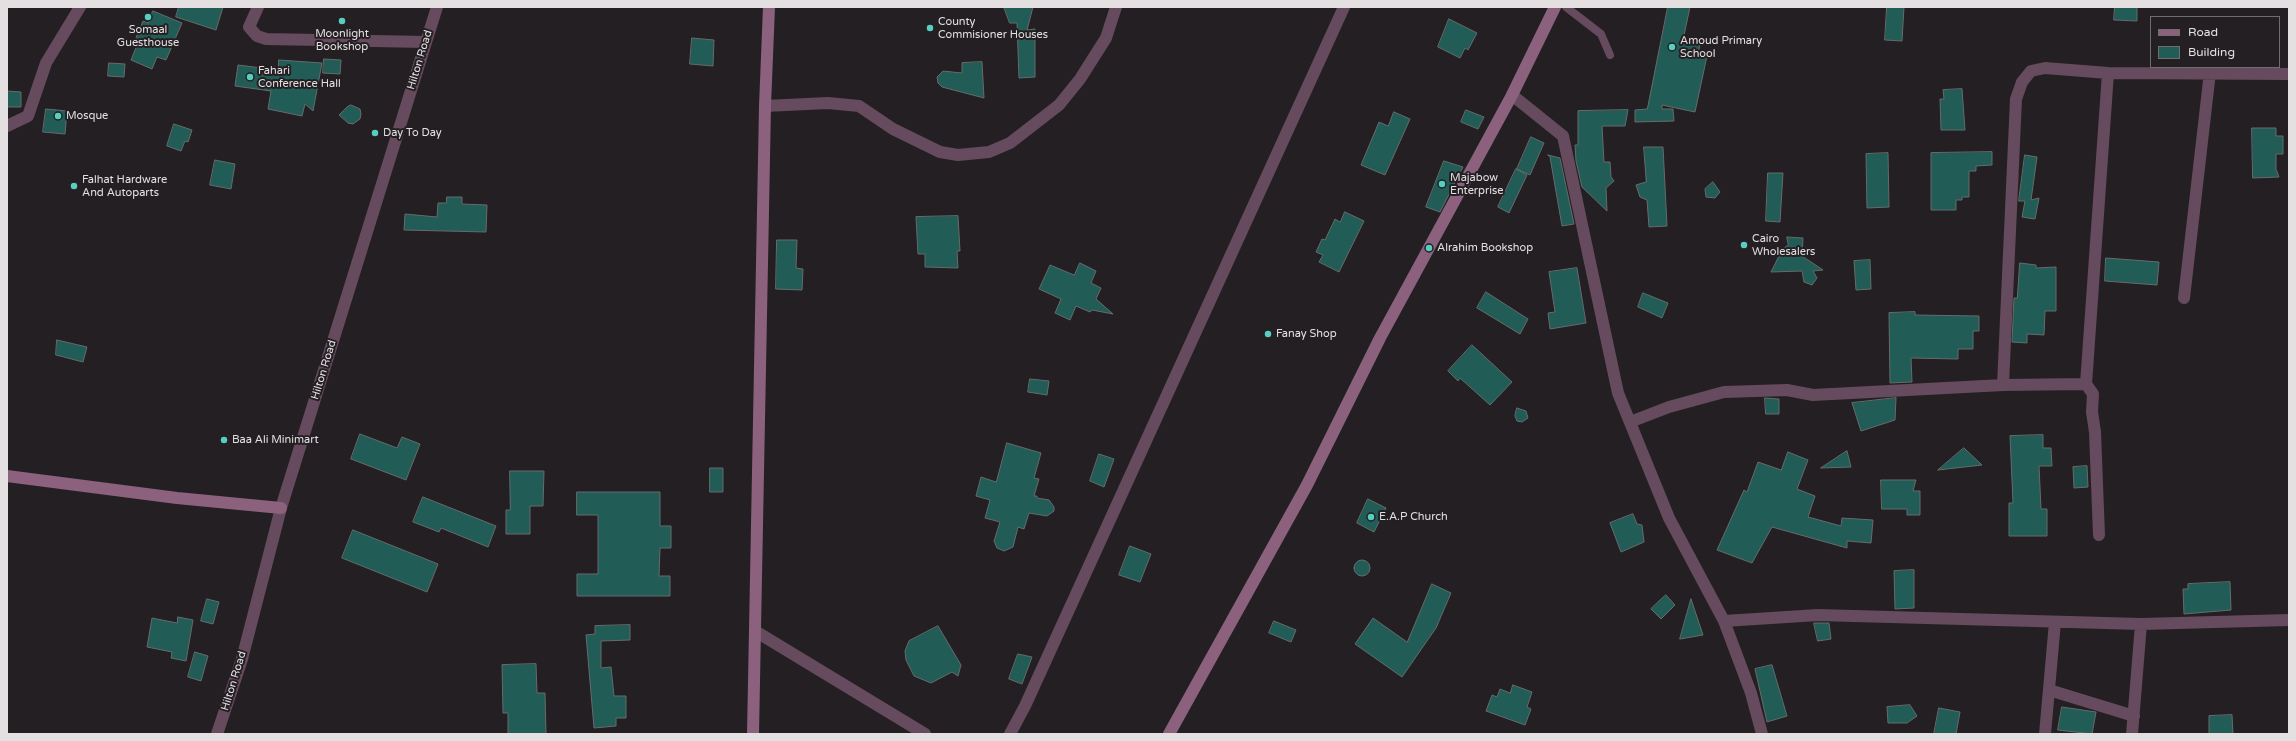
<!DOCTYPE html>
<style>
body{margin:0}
#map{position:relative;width:2296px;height:741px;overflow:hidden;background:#241f22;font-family:"Varela Round",sans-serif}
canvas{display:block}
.frame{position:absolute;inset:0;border:8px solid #e4e0e2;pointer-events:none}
.legend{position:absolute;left:2150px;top:16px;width:130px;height:52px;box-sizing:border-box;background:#241f22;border:1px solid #716c6f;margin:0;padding:5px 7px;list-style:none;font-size:12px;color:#e4e0e2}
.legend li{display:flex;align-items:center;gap:8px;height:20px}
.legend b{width:20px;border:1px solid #716c6f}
</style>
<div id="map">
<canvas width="2296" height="741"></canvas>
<div class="frame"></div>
<ul class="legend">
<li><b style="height:5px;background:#8c617e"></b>Road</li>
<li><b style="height:11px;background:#215c56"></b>Building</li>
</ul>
</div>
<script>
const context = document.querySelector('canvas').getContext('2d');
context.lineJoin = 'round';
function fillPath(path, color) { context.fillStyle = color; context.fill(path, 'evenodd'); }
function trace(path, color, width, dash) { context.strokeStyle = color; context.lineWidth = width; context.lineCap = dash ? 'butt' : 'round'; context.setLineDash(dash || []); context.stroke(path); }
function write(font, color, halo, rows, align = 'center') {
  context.font = font + ' "Varela Round",sans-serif'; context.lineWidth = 4; context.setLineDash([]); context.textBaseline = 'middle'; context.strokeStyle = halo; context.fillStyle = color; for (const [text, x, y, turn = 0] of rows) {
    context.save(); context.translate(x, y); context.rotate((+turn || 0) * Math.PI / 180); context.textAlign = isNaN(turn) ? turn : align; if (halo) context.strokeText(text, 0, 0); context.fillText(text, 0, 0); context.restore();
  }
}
const building = new Path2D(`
 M179 7H223L216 30 176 17Z
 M1004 7H1033L1027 30 1035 29V77L1019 78 1017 23H1010Z
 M1668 7H1690L1683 40 1700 44 1698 54 1707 56 1695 112 1662 105V109H1673L1674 121 1635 122V110L1647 109Z
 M1887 7H1904L1902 41 1885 40Z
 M2115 7H2137V21L2114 20Z
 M153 11 182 23 166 60 157 57 152 69 131 60 139 40 136 38 143 21 148 23Z
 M1449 19 1477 33 1468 50 1465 48 1460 58 1438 47Z
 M692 38 714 40 713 66 690 64Z
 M324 59 341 60 340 74 323 73Z
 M279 60 322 63 313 111 305 104 302 116 268 109 271 91 235 86 238 65 278 70Z
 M982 62 984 98 942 87 938 83 937 77 943 71 962 73V63Z
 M109 63 125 64 124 77 108 76Z
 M1962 89 1965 130H1941L1940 99H1944L1943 90Z
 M7 91 21 92V107H7Z
 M351 105 360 109 361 114 360 119 353 124 348 123 339 115 347 107Z
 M46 109 67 111 65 134 43 132Z
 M1466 110 1484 117 1478 129 1461 122Z
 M1628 110 1625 126H1602L1604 162H1610L1611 177 1614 181 1606 188 1607 211 1582 187 1576 161 1575 145H1578V111Z
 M1394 112 1410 119 1385 175 1361 165 1379 122 1388 126Z
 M174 124 192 130 188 142 185 141 181 151 167 146Z
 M2252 128H2276V136H2283V154H2276V169L2279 177 2253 178Z
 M1531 137 1544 143 1530 175 1517 169Z
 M1644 147H1663L1667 226 1649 227 1647 200 1640 197 1636 185 1646 182Z
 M1992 152V165L1976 166V171H1969V197H1962V200H1956V210H1931V153Z
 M1888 153 1889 207 1867 208 1866 154Z
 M1548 155 1560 158 1574 224 1562 226 1550 157Z
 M2025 155 2037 157 2031 200 2039 198 2035 219 2022 217 2025 201H2019Z
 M215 160 235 164 231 189 210 185Z
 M1444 161 1463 167 1440 212 1426 207Z
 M1516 169 1527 175 1509 213 1498 207Z
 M1768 173H1783L1780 222 1766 221Z
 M1713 182 1720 192 1715 198 1706 197 1705 189Z
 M447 197H462V204L487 205 486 232 404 230 405 214 437 217 438 203H446Z
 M1345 212 1364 221 1339 272 1319 262 1323 255 1316 252 1322 239 1325 240 1335 219 1340 222Z
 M958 216 960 251H957L958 268 925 267V254H918L916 217Z
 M1787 237 1803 238 1802 256 1823 270 1813 271 1817 278 1812 285 1804 282 1802 271 1771 272 1782 250 1788 245Z
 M777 240H797L796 268 803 269 802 290 776 289Z
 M2106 258 2159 262 2157 285 2105 281Z
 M1870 260 1871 289 1856 290 1854 261Z
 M1080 263 1096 271 1091 283 1101 288 1096 299 1113 314 1092 310 1090 312 1076 306 1070 320 1055 313 1061 299 1039 289 1050 265 1074 275Z
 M2020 263 2036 265V268L2056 267V311H2045L2044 335 2027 334V343L2012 342 2014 298H2017Z
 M1577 268 1586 323 1550 329 1548 313 1555 312 1549 272Z
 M1486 292 1528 319 1520 334 1477 308Z
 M1643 293 1668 303 1662 318 1638 307Z
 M1915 312V315L1979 316V331H1973V349H1958V359L1911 358 1912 382 1890 383 1889 313Z
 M57 340 87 347 83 362 56 355Z
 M1472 345 1512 382 1490 405 1460 378 1458 381 1448 371Z
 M1030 379 1049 381 1047 395 1028 392Z
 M1765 398 1779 399V414H1766Z
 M1896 398 1895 420 1861 431 1852 403Z
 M1517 408 1526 411 1528 418 1522 422 1517 421 1515 416Z
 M360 434 397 448 402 437 420 444 406 480 351 459Z
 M2043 435V448H2051L2052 466H2039L2041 509H2047V536H2009V503H2013L2010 436Z
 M1007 443 1041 453 1034 478 1039 479 1034 496H1037V498L1049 500 1054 507V511L1047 516 1029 513 1024 529 1018 527 1013 547 1004 551 997 548 994 541 1000 522 985 518 990 500 976 496 981 477 996 482Z
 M1964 448 1982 465 1938 470Z
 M1847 451 1851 467 1821 468Z
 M1788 452 1808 460 1797 489 1815 496 1808 517 1841 526 1842 518 1873 520 1871 543 1847 541V548L1772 527 1752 563 1717 550 1744 490 1747 492 1758 462 1781 470Z
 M1099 454 1114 459 1104 487 1090 481Z
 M2087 466 2088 487 2074 488 2073 467Z
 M710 468H723V492H710Z
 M510 471H544L543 506H530V534H506V510H510Z
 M1881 480H1916L1913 491H1920V515H1907V509H1882Z
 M577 492H660V526H671V548H660L659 576H670V596H577V574H598V515H577Z
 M423 497 496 526 488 547 441 528 439 532 413 522Z
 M1368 499 1386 508 1374 532 1357 523Z
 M1633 514 1637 524 1642 525 1644 542 1621 552 1610 523Z
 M353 530 438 564 427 592 342 558Z
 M1130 546 1151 554 1140 582 1119 575Z
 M1354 568a8 8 0 1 1 16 0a8 8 0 1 1-16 0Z
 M1914 570V608L1895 609 1894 571Z
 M2230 582 2231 610 2184 614 2183 589H2188V584Z
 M1432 584 1451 593 1436 628 1402 677 1355 644 1373 618 1407 642Z
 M1666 595 1675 605 1661 619 1651 609Z
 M207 599 219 602 213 624 201 621Z
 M1691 599 1703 635 1680 639Z
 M178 617 193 620 186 661 171 658 172 652 147 647 152 618 177 623Z
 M1274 621 1296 630 1291 642 1269 633Z
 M1814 623H1829L1831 639 1818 641Z
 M630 625V640L601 641V668L611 667 614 696H626V718H616V726L594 728 586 635 595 634V626Z
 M938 626 961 665 958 676 952 672 931 683 914 676 906 660 905 651 909 641Z
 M195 652 208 656 201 681 188 677Z
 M1018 654 1032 657 1022 684 1009 679Z
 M536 664 537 693H545L546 734H508V713H503L502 665Z
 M1772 665 1787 716 1767 722 1755 669Z
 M1513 685 1532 692 1527 707 1531 709 1525 725 1486 711 1492 695 1497 697 1500 689 1510 693Z
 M1910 705 1917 716 1907 723H1888L1887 707Z
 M2062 707 2096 712 2092 734 2058 730Z
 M1939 708 1960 712 1956 734H1934Z
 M2232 715 2233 734H2209V716Z`);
const lane = new Path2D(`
 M1566 7 1601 34 1610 55`);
const street = new Path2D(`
 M258 7 249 27 257 36 266 39 426 42
 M1512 95 1563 136 1618 393 1669 518 1724 621 1751 693 1762 734
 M765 106 828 103 859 106 893 129 940 152 958 155 989 152 1010 143 1059 105 1080 79 1106 38 1116 7
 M7 126 28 116 46 63 80 7
 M2184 298 2210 72
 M2003 385 2016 99 2022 82 2031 71 2045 68 2108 73 2289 74
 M1630 422 1669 407 1724 392 1787 390 1813 395 2003 385 2086 384
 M2099 535 2095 432 2092 412 2093 394 2086 384 2108 73
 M1724 621 1818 615 2141 624 2289 620
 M755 631 925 734
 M2049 690 2134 716
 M217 734 242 659 281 508 437 7
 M1010 734 1025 706 1344 7
 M2045 734 2055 622
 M2132 734 2141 624`);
const secondary = new Path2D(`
 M7 476 177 498 281 508
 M753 734 765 106 769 7
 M1169 734 1307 485 1380 338 1512 95 1555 7`);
const markers = [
 [148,17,4,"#57cec2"],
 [342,21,4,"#57cec2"],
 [930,28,4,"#57cec2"],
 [1672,47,4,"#57cec2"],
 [250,77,4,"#57cec2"],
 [58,116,4,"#57cec2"],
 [375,133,4,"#57cec2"],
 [1442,184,4,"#57cec2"],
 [74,186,4,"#57cec2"],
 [1744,245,4,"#57cec2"],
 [1429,248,4,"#57cec2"],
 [1268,334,4,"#57cec2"],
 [224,440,4,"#57cec2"],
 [1371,517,4,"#57cec2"]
];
const poiNames = [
 ["County",938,22],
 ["Commisioner Houses",938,35],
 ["Somaal",148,30,"center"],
 ["Guesthouse",148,43,"center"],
 ["Moonlight",342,34,"center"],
 ["Bookshop",342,47,"center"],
 ["Amoud Primary",1680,41],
 ["School",1680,54],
 ["Fahari",258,71],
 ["Conference Hall",258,84],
 ["Mosque",66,116],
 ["Day To Day",383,133],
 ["Majabow",1450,178],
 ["Enterprise",1450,191],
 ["Falhat Hardware",82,180],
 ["And Autoparts",82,193],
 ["Cairo",1752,239],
 ["Wholesalers",1752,252],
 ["Alrahim Bookshop",1437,248],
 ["Fanay Shop",1276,334],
 ["Baa Ali Minimart",232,440],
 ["E.A.P Church",1379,517]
];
const streetNames = [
 ["Hilton Road",420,60,-73],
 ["Hilton Road",324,370,-73],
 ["Hilton Road",234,681,-73]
];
fillPath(building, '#215c56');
trace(building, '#656c6b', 1);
trace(lane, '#664a5d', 8);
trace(street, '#664a5d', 12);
trace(secondary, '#8c617e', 12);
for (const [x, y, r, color] of markers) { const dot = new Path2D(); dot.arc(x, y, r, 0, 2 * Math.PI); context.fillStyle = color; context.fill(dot); trace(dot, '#241f22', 1.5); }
write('11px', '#e4e0e2', '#241f22', poiNames, 'left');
write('11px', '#e4e0e2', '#241f22', streetNames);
</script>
